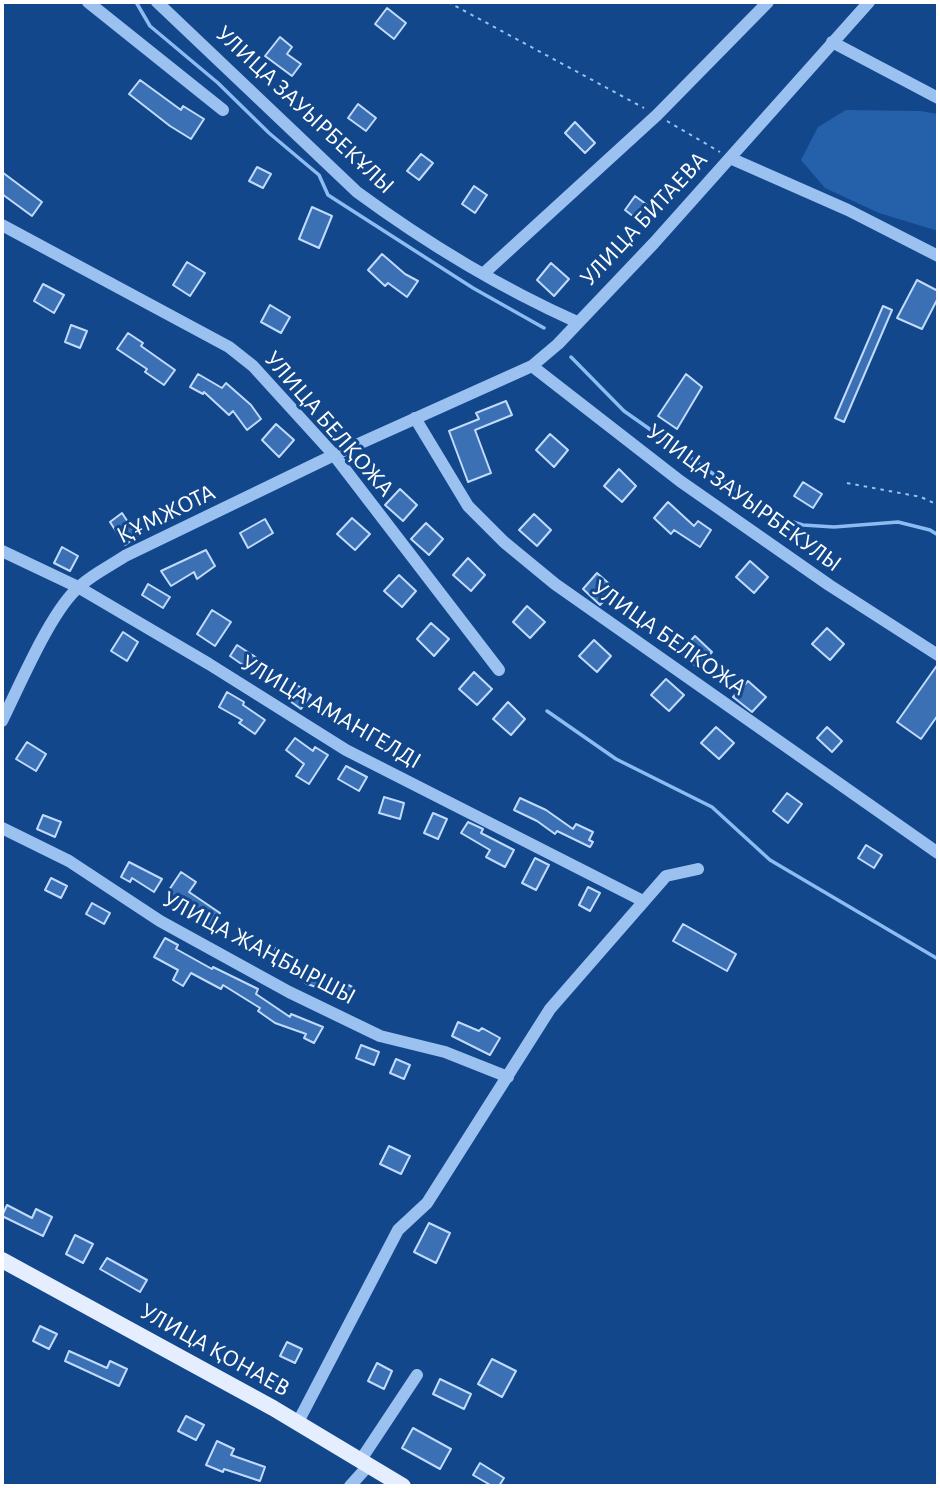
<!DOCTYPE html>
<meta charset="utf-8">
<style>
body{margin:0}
#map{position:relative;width:940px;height:1488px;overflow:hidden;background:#13478b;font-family:"Alegreya Sans",sans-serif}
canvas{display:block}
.frame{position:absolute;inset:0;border:4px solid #fff;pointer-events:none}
</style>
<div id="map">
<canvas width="940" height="1488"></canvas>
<div class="frame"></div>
</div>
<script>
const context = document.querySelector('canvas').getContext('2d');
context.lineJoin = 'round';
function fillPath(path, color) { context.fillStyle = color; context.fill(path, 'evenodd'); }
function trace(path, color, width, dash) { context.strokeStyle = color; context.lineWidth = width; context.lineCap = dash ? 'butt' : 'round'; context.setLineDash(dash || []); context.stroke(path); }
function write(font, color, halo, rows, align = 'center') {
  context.font = font + ' "Alegreya Sans",sans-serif'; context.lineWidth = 6; context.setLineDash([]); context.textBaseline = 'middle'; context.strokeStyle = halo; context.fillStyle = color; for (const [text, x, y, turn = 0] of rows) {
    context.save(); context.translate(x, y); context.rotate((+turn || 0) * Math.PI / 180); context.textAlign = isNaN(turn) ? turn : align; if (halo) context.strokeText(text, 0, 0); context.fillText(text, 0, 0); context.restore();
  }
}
const green = new Path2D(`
 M846 110 920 111 938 114V231L879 213 825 188 801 160 818 127Z`);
const stream = new Path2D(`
 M136 2 150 26 218 83 269 133 319 175 328 195 473 288 544 328
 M571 357 624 411 773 516 803 525 834 527 898 522 930 530 938 535
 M547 711 616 759 712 807 770 860 938 959`);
const building = new Path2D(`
 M387 8 406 23 394 39 375 24Z
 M280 37 292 47 287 54 301 64 292 76 265 56Z
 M140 80 181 110 183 106 204 119 191 139 170 126 129 94Z
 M358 104 376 118 366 131 348 118Z
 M575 122 595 143 585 153 565 133Z
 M421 154 433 163 419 180 407 171Z
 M257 167 271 174 263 188 249 181Z
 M2 172 42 202 32 216 2 194Z
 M474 186 487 195 475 213 462 204Z
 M635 196 654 210 643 224 625 210Z
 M312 207 332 216 319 248 299 239Z
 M382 254 405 274 418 281 407 297 388 283 385 286 368 270Z
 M187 262 205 273 190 296 173 285Z
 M551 263 569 279 554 296 537 280Z
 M917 280 938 291V298L922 329 897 318Z
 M43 284 64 295 54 313 34 301Z
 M270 305 290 317 281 333 261 322Z
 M883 306 892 310 844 422 835 418Z
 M71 325 87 331 80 348 65 342Z
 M128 333 143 343 141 346 175 370 164 385 145 372 147 369 117 349Z
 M198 374 222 388 226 383 251 405 261 419 247 430 233 411 229 415 204 392 203 394 190 387Z
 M686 374 702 387 677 429 658 416Z
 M506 401 512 415 475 430 491 473 468 482 449 431 479 419 476 413Z
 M276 424 294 440 279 457 262 440Z
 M550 434 568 450 554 467 536 450Z
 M619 469 636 486 622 502 604 486Z
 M803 482 822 494 813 508 794 496Z
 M400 489 417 505 403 521 385 505Z
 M668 502 694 526 698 521 711 530 700 547 674 530 671 534 654 518Z
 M122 513 137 536 125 545 110 522Z
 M534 514 551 530 537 546 519 530Z
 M352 518 370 534 355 550 337 534Z
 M265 519 273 533 248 548 240 533Z
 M426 523 443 539 429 555 411 539Z
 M62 547 78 556 70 571 54 563Z
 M206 550 215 566 197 579 194 572 171 586 161 571Z
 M468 558 485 575 471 591 453 575Z
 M750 561 768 577 754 593 736 577Z
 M597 573 615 589 600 605 583 589Z
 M399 575 416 591 402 607 384 591Z
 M148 584 170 597 163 608 142 595Z
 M527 606 545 622 530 638 513 622Z
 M212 610 231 622 215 646 197 634Z
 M431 623 449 639 434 656 417 639Z
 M827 628 844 644 830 660 812 644Z
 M123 632 138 642 127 661 111 651Z
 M695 636 712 652 698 668 680 652Z
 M594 640 611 656 597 672 579 656Z
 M237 645 274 669 267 682 230 656Z
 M938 664V715L921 739 897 722Z
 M474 672 492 689 477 705 459 689Z
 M666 679 684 695 669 711 651 695Z
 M748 681 766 697 752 712 733 697Z
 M297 685 311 695 301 709 287 699Z
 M227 692 244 702 243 705 265 720 255 734 239 723 242 720 219 707Z
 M508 702 525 719 511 735 493 719Z
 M716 727 734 743 719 759 701 743Z
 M827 727 842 741 832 752 817 738Z
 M295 738 313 751 315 747 328 755 309 784 296 776 304 764 286 750Z
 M27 742 46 754 36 771 16 759Z
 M346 766 367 777 359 791 338 779Z
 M787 793 802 804 788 823 773 811Z
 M384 797 404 803 400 819 379 813Z
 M520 798 546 810 573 829 576 824 593 832 589 840 593 842 590 847 557 831 555 834 537 821 514 810Z
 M433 813 447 819 438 839 424 833Z
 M43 815 61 822 55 837 37 829Z
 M468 822 483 829 481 833 514 850 505 867 486 857 490 850 461 833Z
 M866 845 882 855 874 868 858 858Z
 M535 858 549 865 536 890 522 883Z
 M129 862 162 879 154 892 132 878 130 882 121 877Z
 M181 872 196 882 189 892 220 913 210 928 193 917 196 912 167 893Z
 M51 878 67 886 61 898 45 890Z
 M588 887 600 893 590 911 579 905Z
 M92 903 110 913 104 924 86 914Z
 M683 924 736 954 727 971 673 941Z
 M165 938 178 945 176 949 212 969 213 967 258 989 256 994 290 1017 291 1014 323 1027 314 1043 304 1038 306 1034 275 1023 258 1011 260 1008 223 985 221 989 191 973 183 986 173 980 178 970 154 957Z
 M276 948 293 955 287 968 270 961Z
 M311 970 339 981V980L356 989 348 1002 321 987V989L305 983Z
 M458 1022 479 1031 482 1028 500 1038 490 1055 452 1036Z
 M361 1045 379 1052 374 1065 356 1058Z
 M396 1059 410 1065 404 1079 390 1073Z
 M389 1146 410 1156 401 1174 380 1164Z
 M7 1205 32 1218 36 1209 52 1217 43 1236 2 1216Z
 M429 1223 450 1233 436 1263 414 1252Z
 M75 1235 93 1244 83 1263 66 1254Z
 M107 1258 147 1280 140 1292 100 1269Z
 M40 1326 57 1334 49 1349 33 1341Z
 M287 1342 302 1349 295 1363 280 1356Z
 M69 1351 107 1368 110 1361 127 1369 119 1386 65 1361Z
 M492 1359 516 1371 502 1397 478 1384Z
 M377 1363 392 1371 384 1389 368 1381Z
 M440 1379 471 1394 464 1409 433 1394Z
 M186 1416 204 1425 196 1440 178 1431Z
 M413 1428 451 1449 440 1469 402 1448Z
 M217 1441 234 1449 231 1455 265 1467 260 1481 224 1469 223 1472 206 1465Z
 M480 1463 504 1478 499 1486H492L473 1475Z`);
const path = new Path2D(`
 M448 2 644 108
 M667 121 720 152
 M847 483 921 497 938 505`);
const minor = new Path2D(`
 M88 2 223 110
 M157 2 357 192C425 242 499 287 577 322
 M832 42 938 98
 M730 158 848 210 938 256
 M2 225 229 347 253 366 334 455 499 670
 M483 274 657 115 768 2
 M532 366 680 481 829 585 938 655
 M415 418 468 506 504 542 555 584 938 853
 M2 551 78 587 209 664 346 750 643 901
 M2 721C20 685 51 610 80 586 93 574 110 566 125 556L334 455 532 366 558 344 654 243 869 2
 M2 828 69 861 160 921 289 992 380 1036 445 1052 508 1077
 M298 1422 398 1230 427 1203 550 1009 666 876 698 869
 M360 1461 417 1375
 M350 1486 368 1466`);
const major = new Path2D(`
 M2 1260 273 1408 403 1486`);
const streetNames = [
 ["УЛИЦА ЗАУЫРБЕКҰЛЫ",305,110,43],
 ["УЛИЦА БИТАЕВА",644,219,-47],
 ["УЛИЦА БЕЛҚОЖА",329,424,49],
 ["УЛИЦА ЗАУЫРБЕКУЛЫ",744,498,36],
 ["ҚҰМЖОТА",166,514,-26],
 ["УЛИЦА БЕЛКОЖА",669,638,35],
 ["УЛИЦА АМАНГЕЛДІ",331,712,30],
 ["УЛИЦА ЖАҢБЫРШЫ",259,948,28],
 ["УЛИЦА ҚОНАЕВ",215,1350,29]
];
fillPath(green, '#2560aa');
trace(stream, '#8dbcf4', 3.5);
fillPath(building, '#3c70b4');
trace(building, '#c1dbfc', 2);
trace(path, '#9bc1f0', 2, [3.5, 5]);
trace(minor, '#9bc1f0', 12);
trace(major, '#e4eeff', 16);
write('24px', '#fff', '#13478b', streetNames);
</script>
